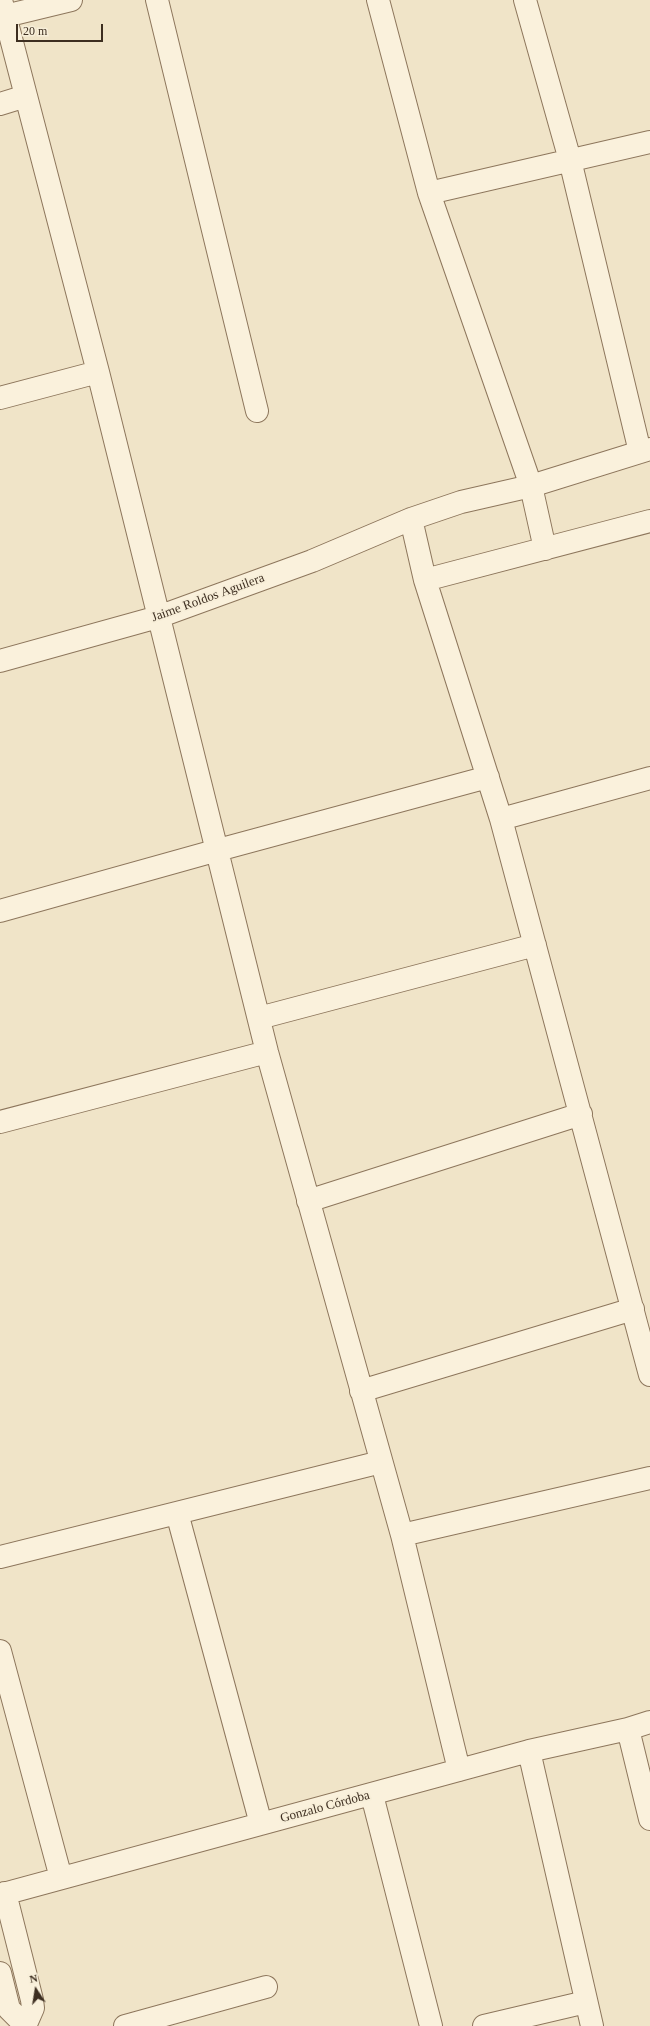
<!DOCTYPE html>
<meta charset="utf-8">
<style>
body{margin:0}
#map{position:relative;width:650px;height:2026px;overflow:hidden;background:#f0e4c8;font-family:Georgia,serif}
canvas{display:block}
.north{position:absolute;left:16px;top:1970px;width:40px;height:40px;-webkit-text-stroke:3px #f7eed8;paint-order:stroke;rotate:348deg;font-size:11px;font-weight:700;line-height:16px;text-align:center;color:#3d2e20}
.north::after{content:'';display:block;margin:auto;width:14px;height:18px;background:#3d2e20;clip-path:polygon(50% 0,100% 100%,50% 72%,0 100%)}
.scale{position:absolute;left:16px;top:24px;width:87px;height:18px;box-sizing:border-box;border:2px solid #3d2e20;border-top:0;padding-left:5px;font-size:12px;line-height:14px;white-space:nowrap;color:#3d2e20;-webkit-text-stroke:3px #f7eed8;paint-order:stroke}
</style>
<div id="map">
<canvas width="650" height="2026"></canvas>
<div class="north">N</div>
<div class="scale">20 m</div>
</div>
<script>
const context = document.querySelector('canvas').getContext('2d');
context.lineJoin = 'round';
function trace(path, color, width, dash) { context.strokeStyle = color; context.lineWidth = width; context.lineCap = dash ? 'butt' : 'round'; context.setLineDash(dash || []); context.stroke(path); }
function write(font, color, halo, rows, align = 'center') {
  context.font = font + ' Georgia,serif'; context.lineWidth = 3.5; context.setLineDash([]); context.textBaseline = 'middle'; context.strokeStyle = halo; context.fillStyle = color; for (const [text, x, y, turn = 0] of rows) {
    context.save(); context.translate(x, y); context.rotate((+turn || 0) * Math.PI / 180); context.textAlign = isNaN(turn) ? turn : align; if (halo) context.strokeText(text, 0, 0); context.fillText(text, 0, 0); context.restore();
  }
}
const minor = new Path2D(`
 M1 0 98 372 267 1052 402 1535 459 1770
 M157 0 257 411
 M378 0 429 193 531 486 545 549
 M525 0 570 160 640 452
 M5 16 71 0
 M0 104 26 96
 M429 193 650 142
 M0 398 98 372
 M411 519 425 580 501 819 650 1375
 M425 580 650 521
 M0 661 158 617 312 561 411 519 461 502 531 486 650 449
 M501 819 650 778
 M0 911 218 850 488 777
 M259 1018 535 945
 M0 1122 267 1052
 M308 1201 581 1114
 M361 1391 633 1309
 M177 1513 261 1824
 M402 1535 650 1478
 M0 1557 381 1462
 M0 1651 61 1878
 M628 1729 650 1819
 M529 1751 592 2026
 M372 1795 431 2026
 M5 1893 32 2000 33 2008 26 2024
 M0 1895 529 1751 628 1729 650 1722
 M0 1973 9 2009 26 2026
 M125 2026 266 1987
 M484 2026 586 2002`);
const streetNames = [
 ["Jaime Roldos Aguilera",208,598,-20],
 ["Gonzalo Córdoba",325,1807,-15]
];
trace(minor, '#8d765c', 24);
trace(minor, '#faf1dc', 22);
write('13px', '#3d2e20', '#f7eed8', streetNames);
</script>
